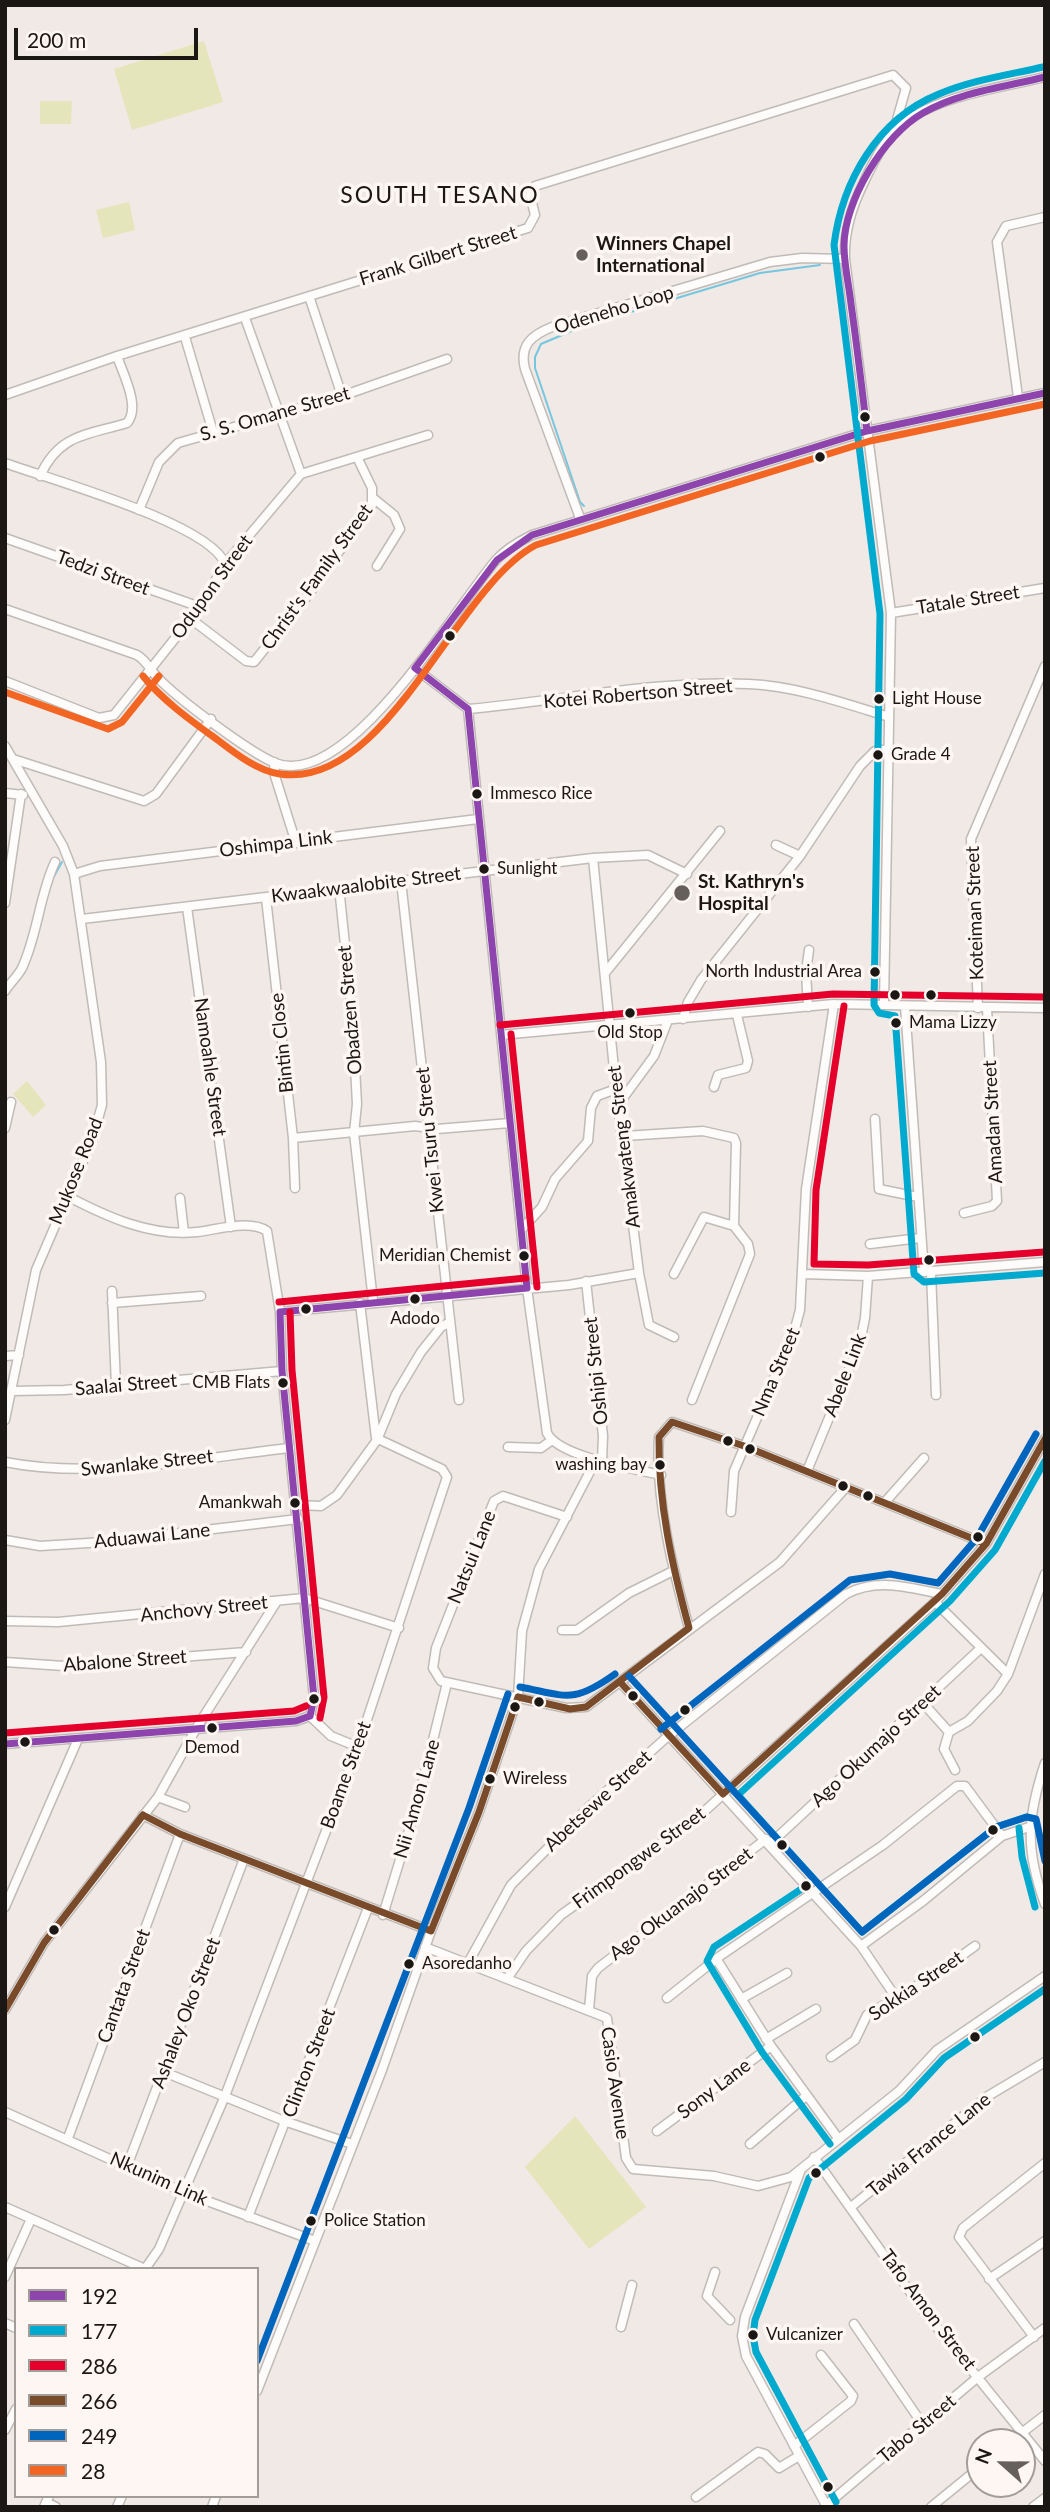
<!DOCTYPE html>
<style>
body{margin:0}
#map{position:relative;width:1050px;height:2512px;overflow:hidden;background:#f0e9e5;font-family:Lato,sans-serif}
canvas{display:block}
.frame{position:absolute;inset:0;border:7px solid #1b1714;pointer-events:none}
.legend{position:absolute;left:14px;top:2267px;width:245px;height:231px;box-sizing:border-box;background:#fef6f2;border:2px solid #a39d99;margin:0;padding:9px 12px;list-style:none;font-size:21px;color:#1b1714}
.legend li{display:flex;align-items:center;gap:14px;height:35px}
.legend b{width:35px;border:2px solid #a39d99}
.north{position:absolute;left:966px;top:2428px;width:70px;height:70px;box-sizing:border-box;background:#fef6f2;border:2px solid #a39d99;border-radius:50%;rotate:291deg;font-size:19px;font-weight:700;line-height:28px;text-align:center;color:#1b1714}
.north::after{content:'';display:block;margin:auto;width:24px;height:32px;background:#66605d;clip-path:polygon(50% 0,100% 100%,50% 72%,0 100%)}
.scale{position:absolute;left:14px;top:28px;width:184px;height:32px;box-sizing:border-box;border:4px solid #1b1714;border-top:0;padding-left:9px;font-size:21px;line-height:24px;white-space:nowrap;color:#1b1714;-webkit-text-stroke:5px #fef6f2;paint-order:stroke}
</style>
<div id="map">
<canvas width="1050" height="2512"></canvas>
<div class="frame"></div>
<ul class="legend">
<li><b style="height:9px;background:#8e44ad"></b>192</li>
<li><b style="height:9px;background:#00a9ce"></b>177</li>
<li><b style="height:9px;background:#e4002b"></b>286</li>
<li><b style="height:9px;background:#7a4b2a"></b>266</li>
<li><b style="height:9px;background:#0065bd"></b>249</li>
<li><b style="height:9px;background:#f26522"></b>28</li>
</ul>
<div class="north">N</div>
<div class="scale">200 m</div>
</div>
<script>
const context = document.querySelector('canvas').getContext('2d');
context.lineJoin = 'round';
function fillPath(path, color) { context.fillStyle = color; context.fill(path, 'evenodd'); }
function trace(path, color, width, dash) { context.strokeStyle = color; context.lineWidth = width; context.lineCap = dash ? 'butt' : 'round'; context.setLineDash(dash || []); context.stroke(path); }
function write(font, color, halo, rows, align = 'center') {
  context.font = font + ' Lato,sans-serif'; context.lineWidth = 7; context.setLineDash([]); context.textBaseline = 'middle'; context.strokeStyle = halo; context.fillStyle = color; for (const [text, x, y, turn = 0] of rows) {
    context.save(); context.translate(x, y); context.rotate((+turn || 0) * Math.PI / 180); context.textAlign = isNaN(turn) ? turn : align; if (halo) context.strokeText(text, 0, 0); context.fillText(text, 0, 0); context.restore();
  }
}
const green = new Path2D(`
 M204 41 223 102 132 130 114 69Z
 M40 101H72L71 124H40Z
 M129 202 135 230 103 238 96 210Z
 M27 1081 46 1105 33 1117 13 1094Z
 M575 2116 646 2207 589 2249 525 2167Z`);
const stream = new Path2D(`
 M584 506 580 502 535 368V357L541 344 581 327 760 273 820 265
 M53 878 62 862
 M35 945 48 893
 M5 997 28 963`);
const minor = new Path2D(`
 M309 296 342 396
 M245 318 301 474
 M185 337 213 432
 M5 395 117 356 528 228 535 215 530 195 535 186 893 75 906 88 894 130
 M1018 397 997 242 1006 226 1045 217
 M5 463C49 479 211 524 225 564
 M40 476C59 434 87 435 127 423 141 407 123 374 117 356
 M373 498 394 515 400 529 377 566
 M139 510 159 462 178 443 342 396 447 359
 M580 518 525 369C519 345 532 335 552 327L770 262 802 258 845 259
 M5 538 200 607
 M5 609 137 655C147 661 150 670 158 678 178 699 249 752 275 763 348 792 456 606 497 559 506 549 520 541 532 535L867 431 1045 393
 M891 613 1045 588
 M191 619 246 661 254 662 308 595 372 505V488L357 457
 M415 668 468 709 527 1288 547 1433C559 1457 635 1469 661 1475
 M5 681 99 718 114 715 200 607 225 564 301 474 428 435
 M468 709C561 701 656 680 749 684 796 686 844 703 889 717
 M5 746 63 846 74 874 101 1062 102 1105 92 1140 36 1270 5 1420
 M13 759 144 801 156 794 211 719
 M274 762 275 776 296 843
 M5 793 23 795
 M776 845 800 856
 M593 858 616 1089 639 1273 649 1325 674 1337
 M74 874 100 866 478 819
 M401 881 459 1400
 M339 887 352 1012 357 1104 354 1133 373 1301
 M266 898 293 1138 295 1188
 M5 903 21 794
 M187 907 231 1227
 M82 919 593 858 648 855 687 874
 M605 973 720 831
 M5 991C10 983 18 976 22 968 38 934 39 896 55 862
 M884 1004 891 613 845 259C844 231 852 207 864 182 873 163 883 142 898 128 932 96 1001 88 1045 77
 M905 1006 924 1272
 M808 1007 806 972 809 950
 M978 1008 971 839 1045 666
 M683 1019 688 1002 701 980 800 856 860 766 875 751 889 749
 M501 1035 834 1004 1045 1008
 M714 1087 718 1075 746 1068 748 1061 737 1015
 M618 1105 654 1056 668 1020
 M875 1119 879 1189 918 1197
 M5 1128 11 1102
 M624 1136 703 1131 734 1138 736 1143 734 1226 748 1244 750 1254 692 1400
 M293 1138 415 1126 437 1129 510 1123
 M67 1196C107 1217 151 1237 197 1232 216 1230 250 1219 267 1231L280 1312 282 1371 314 1698 310 1716
 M180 1198 184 1233
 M964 1213 992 1206 997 1201 987 1008
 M522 1229 542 1207 555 1179 588 1141 591 1108 597 1096 616 1089
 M870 1244 920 1238
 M931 1273 936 1395
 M674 1274 704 1217 734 1226
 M803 1274 868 1276 1045 1262
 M586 1281 603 1436 602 1461
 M112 1291 116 1385
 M112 1303 201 1296
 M280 1312 569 1285 639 1273
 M5 1356 19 1355
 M12 1391 64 1390 282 1371
 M508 1447 541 1448 552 1440
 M5 1462C96 1480 198 1458 290 1448
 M807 1471 860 1343 865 1318 868 1276
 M886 1501 924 1458
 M296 1505 321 1506 337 1495 377 1440 396 1394 421 1352 441 1327 450 1322
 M731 1512 734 1471 794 1332 800 1310 806 1189 834 1004
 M567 1517 503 1496 494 1501 436 1648 433 1668 441 1681 566 1708 586 1707 780 1562 846 1487
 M5 1540 40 1546 104 1542 298 1519
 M935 1602 1008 1674
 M5 1621 58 1622 304 1598 399 1628
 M689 1628C673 1570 655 1499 659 1437L672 1422 744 1446 986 1544
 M562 1630H577L629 1593 673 1571
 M5 1662 64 1666 246 1652
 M621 1683 861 1946 923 1901 1002 1836 1029 1827
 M923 1703 949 1732 968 1721 997 1691 1008 1674 1045 1574
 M310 1716 331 1736 358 1747
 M949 1732 944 1749 955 1770
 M5 1744 296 1721 310 1716
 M1045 1763C1027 1817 1025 1850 1045 1904
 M158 1797 185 1807
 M143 1815 180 1834 431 1931
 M770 1844 981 1648
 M5 1907 78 1739
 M383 1915 418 1801 447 1683
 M861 1946 897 1999
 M425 1947 607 2018 626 2158 633 2169 714 2176 758 2186 791 2177 899 2091 937 2050 1045 1976
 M717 1960 771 2046 838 2138
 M467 1965 511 1885 591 1805 667 1737 846 1594C878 1577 909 1588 942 1594
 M507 1979 526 1951 561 1915 697 1818 935 1602 986 1544 1045 1439
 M667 1998 720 1956 883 1845 957 1786H965L1002 1836
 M741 1999 787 1973
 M5 2010 44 1943 158 1797 197 1727 277 1601
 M589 2010 592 1976 598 1968 766 1839
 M766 2039 816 2009
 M831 2057 855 2040 867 2015 932 1977 975 1946
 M164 2072 287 2122 352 2144
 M5 2112 183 2192 315 2241
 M657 2131 771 2046
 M68 2138 180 1834
 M750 2144 806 2096
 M814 2157 923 2310 1045 2461
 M127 2166 244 1859
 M800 2172 745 2317 742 2336 746 2356 827 2507
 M5 2207 145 2269
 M851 2207 988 2096 1045 2062
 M248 2217 368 1908
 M145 2269 159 2249 225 2096 358 1747 447 1477 442 1469 376 1438 360 1303
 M715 2272 707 2296 730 2320
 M5 2277 31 2219
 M989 2279 1045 2241
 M5 2323 16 2328
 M854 2324 923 2425
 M621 2327 632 2285
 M1034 2337 959 2237 963 2228 1045 2163
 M257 2391 382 2070 431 1931 479 1812 518 1697 522 1631 539 1569 596 1460
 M5 2430 16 2409
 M1010 2442 1045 2415
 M794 2446 851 2401 853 2396 821 2355
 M696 2497 758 2452 765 2454 779 2468 799 2456
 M46 2502 56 2507
 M44 2507 49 2496
 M117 2507 122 2496
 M212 2507 216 2496
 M824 2507 978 2377 1045 2328
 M931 2507 980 2467
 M1033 2507 1045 2498`);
const bus1 = new Path2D(`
 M867 431C862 389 857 346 851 304 849 285 844 265 844 246 844 201 884 135 923 113 960 92 1004 87 1045 77
 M415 668 497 560 532 535 867 431 1045 393
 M415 668 468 709 527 1288
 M280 1312 282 1371 314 1698 310 1716
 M280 1312 527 1288
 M5 1744 296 1721 310 1716`);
const bus2 = new Path2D(`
 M1043 67C1008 75 972 80 939 94 877 119 842 182 834 245L880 614 874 1005 879 1013 895 1016 914 1274 924 1282 1045 1273
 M1026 1817 996 1827 862 1932 738 1795 950 1601 995 1550 1045 1461
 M1019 1828 1022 1857 1035 1907
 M806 1886 714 1947 707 1961 762 2052 830 2144
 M836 2502 756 2352 753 2336 755 2320 809 2178 906 2099 944 2058 1045 1989`);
const bus3 = new Path2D(`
 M844 1006 816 1190 814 1264 868 1265 1044 1252
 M500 1025 833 994 1045 997
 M511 1034 537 1287
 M279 1302 526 1278
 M290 1312 292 1370 324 1697 320 1718
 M5 1733 294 1711 306 1706`);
const bus4 = new Path2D(`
 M621 1683 723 1794 942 1594 986 1544 1045 1439
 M518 1697 570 1709 586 1707 689 1628C672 1565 658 1503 659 1437L672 1422 744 1446 986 1544
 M143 1815 180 1834 431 1931
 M431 1931 479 1812 518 1697
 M5 2010 44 1943 143 1815`);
const bus5 = new Path2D(`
 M629 1676 862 1932 996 1827 1027 1817 1036 1819 1045 1861
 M520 1687C567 1696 573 1704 615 1674
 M661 1729 850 1580 890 1574 938 1583 977 1538 1036 1434
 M257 2361 469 1808 508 1694`);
const bus6 = new Path2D(`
 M143 676C163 701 193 722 219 741 236 754 258 771 280 774 387 790 455 587 536 545L870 441 1045 404
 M5 692 108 729 122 722 159 676`);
const markers = [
 [582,255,7,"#66605d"],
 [865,417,6,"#1b1714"],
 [820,457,6,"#1b1714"],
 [450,636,6,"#1b1714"],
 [879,699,6,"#1b1714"],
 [878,755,6,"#1b1714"],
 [477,794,6,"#1b1714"],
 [484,869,6,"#1b1714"],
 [682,893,9,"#66605d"],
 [875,972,6,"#1b1714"],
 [895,995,6,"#1b1714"],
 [931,995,6,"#1b1714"],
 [630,1013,6,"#1b1714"],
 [896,1023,6,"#1b1714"],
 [524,1256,6,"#1b1714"],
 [929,1260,6,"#1b1714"],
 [415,1299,6,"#1b1714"],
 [306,1309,6,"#1b1714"],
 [283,1383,6,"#1b1714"],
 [728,1441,6,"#1b1714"],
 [750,1449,6,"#1b1714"],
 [660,1465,6,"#1b1714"],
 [843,1486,6,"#1b1714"],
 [868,1496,6,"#1b1714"],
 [295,1503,6,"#1b1714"],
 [978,1537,6,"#1b1714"],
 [633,1696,6,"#1b1714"],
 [314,1699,6,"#1b1714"],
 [539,1702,6,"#1b1714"],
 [515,1707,6,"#1b1714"],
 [685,1710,6,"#1b1714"],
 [212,1728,6,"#1b1714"],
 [25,1742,6,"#1b1714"],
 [490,1779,6,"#1b1714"],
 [993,1830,6,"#1b1714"],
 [782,1845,6,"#1b1714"],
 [806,1886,6,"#1b1714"],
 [54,1930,6,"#1b1714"],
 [409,1964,6,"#1b1714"],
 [975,2037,6,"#1b1714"],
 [816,2173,6,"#1b1714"],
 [311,2221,6,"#1b1714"],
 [753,2335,6,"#1b1714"],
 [828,2487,6,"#1b1714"]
];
const busNames = [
 ["Light House",892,699],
 ["Grade 4",891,755],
 ["Immesco Rice",490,794],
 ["Sunlight",497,869],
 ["North Industrial Area",862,972,"right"],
 ["Mama Lizzy",909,1023],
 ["Old Stop",630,1033,"center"],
 ["Meridian Chemist",511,1256,"right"],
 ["Adodo",415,1319,"center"],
 ["CMB Flats",270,1383,"right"],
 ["washing bay",647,1465,"right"],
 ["Amankwah",282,1503,"right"],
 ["Demod",212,1748,"center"],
 ["Wireless",503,1779],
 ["Asoredanho",422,1964],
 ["Police Station",324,2221],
 ["Vulcanizer",766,2335]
];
const poiNames = [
 ["Winners Chapel",596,244],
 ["International",596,266],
 ["St. Kathryn's",698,882],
 ["Hospital",698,904]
];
const streetNames = [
 ["Frank Gilbert Street",438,256,-17],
 ["Odeneho Loop",614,310,-17],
 ["S. S. Omane Street",275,414,-16],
 ["Tedzi Street",103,573,20],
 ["Christ's Family Street",317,577,-54],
 ["Odupon Street",212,587,-54],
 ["Tatale Street",968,600,-9],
 ["Kotei Robertson Street",638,694,-5],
 ["Oshimpa Link",276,844,-7],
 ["Kwaakwaalobite Street",366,885,-7],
 ["Koteiman Street",975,913,-92],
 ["Obadzen Street",350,1010,-95],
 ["Bintin Close",282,1043,-96],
 ["Namoahle Street",210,1067,82],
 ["Amadan Street",993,1122,-93],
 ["Kwei Tsuru Street",430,1140,-96],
 ["Amakwateng Street",624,1147,-97],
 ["Mukose Road",76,1171,-68],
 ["Oshipi Street",596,1371,-96],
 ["Nma Street",776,1372,-67],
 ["Abele Link",845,1375,-69],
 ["Saalai Street",126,1385,-5],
 ["Swanlake Street",147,1463,-6],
 ["Aduawai Lane",152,1536,-6],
 ["Natsui Lane",472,1557,-68],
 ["Anchovy Street",204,1609,-6],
 ["Abalone Street",125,1661,-4],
 ["Ago Okumajo Street",876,1746,-43],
 ["Boame Street",346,1775,-70],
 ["Nii Amon Lane",417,1799,-74],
 ["Abetsewe Street",598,1801,-43],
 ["Frimpongwe Street",639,1858,-36],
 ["Ago Okuanajo Street",681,1904,-37],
 ["Cantata Street",124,1986,-70],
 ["Sokkia Street",916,1986,-34],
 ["Ashaley Oko Street",186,2013,-69],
 ["Clinton Street",309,2063,-69],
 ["Casio Avenue",615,2083,82],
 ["Sony Lane",714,2089,-37],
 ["Tawia France Lane",929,2145,-39],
 ["Nkunim Link",159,2179,24],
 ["Tafo Amon Street",928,2310,53],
 ["Tabo Street",917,2429,-40]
];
const quarterNames = [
 ["SOUTH TESANO",440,196]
];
fillPath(green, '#e4e5ba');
trace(stream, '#75c7e0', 2);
trace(minor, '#c0bbb7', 11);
trace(minor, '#fdfcfb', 8);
trace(bus1, '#8e44ad', 7);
trace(bus2, '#00a9ce', 7);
trace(bus3, '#e4002b', 7);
trace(bus4, '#7a4b2a', 7);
trace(bus5, '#0065bd', 7);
trace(bus6, '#f26522', 7);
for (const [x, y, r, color] of markers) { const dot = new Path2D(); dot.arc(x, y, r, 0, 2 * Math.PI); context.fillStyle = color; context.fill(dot); trace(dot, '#fef6f2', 2.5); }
write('17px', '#1b1714', '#fef6f2', busNames, 'left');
write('bold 19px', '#1b1714', '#fef6f2', poiNames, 'left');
write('19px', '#1b1714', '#fef6f2', streetNames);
context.letterSpacing = '2px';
write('23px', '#1b1714', '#fef6f2', quarterNames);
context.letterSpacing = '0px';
</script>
